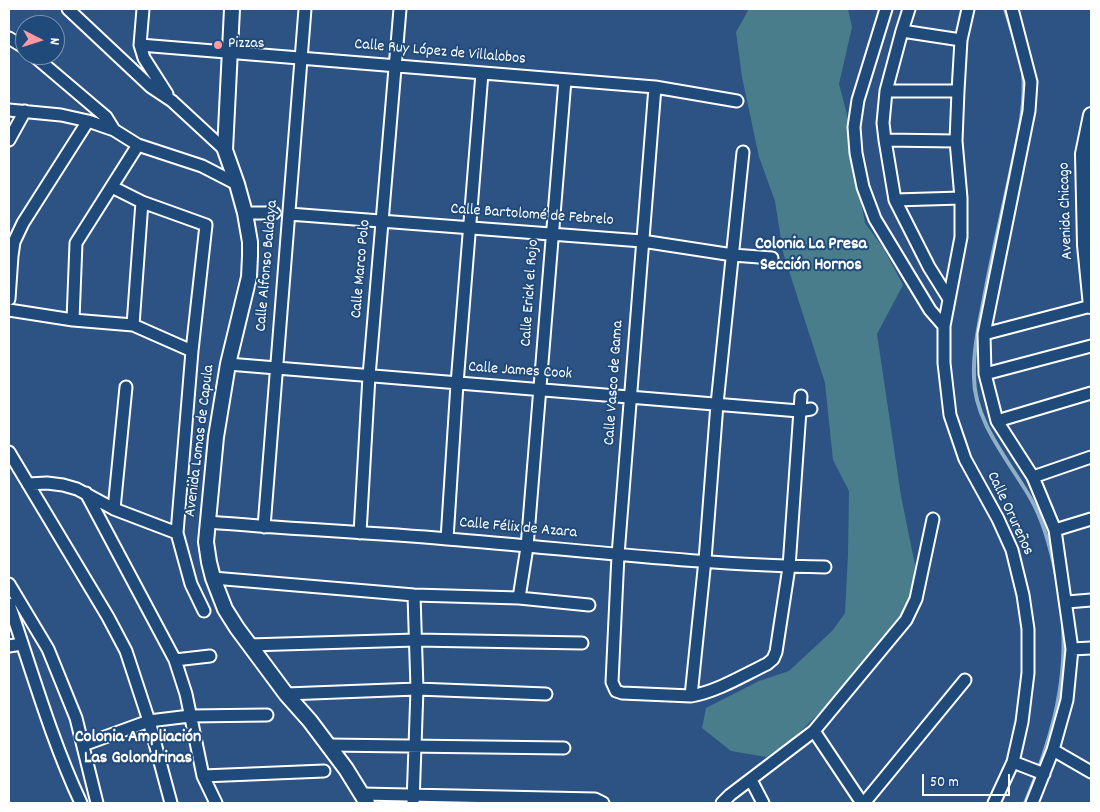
<!DOCTYPE html>
<meta charset="utf-8">
<style>
body{margin:0}
#map{position:relative;width:1100px;height:812px;overflow:hidden;background:#2c5383;font-family:Dekko,sans-serif}
canvas{display:block}
.frame{position:absolute;inset:0;border:10px solid #fff;pointer-events:none}
.north{position:absolute;left:15px;top:15px;width:50px;height:50px;box-sizing:border-box;background:#1f4a7a;border:1px solid #7992af;border-radius:50%;rotate:95deg;font-size:14px;font-weight:700;line-height:20px;text-align:center;color:#fff}
.north::after{content:'';display:block;margin:auto;width:18px;height:22px;background:#ff9aa2;clip-path:polygon(50% 0,100% 100%,50% 72%,0 100%)}
.scale{position:absolute;left:922px;top:774px;width:88px;height:22px;box-sizing:border-box;border:2px solid #fff;border-top:0;padding-left:6px;font-size:15px;line-height:18px;white-space:nowrap;color:#fff;-webkit-text-stroke:4px #1f4a7a;paint-order:stroke}
</style>
<div id="map">
<canvas width="1100" height="812"></canvas>
<div class="frame"></div>
<div class="north">N</div>
<div class="scale">50 m</div>
</div>
<script>
const context = document.querySelector('canvas').getContext('2d');
context.lineJoin = 'round';
function fillPath(path, color) { context.fillStyle = color; context.fill(path, 'evenodd'); }
function trace(path, color, width, dash) { context.strokeStyle = color; context.lineWidth = width; context.lineCap = dash ? 'butt' : 'round'; context.setLineDash(dash || []); context.stroke(path); }
function write(font, color, halo, rows, align = 'center') {
  context.font = font + ' Dekko,sans-serif'; context.lineWidth = 4; context.setLineDash([]); context.textBaseline = 'middle'; context.strokeStyle = halo; context.fillStyle = color; for (const [text, x, y, turn = 0] of rows) {
    context.save(); context.translate(x, y); context.rotate((+turn || 0) * Math.PI / 180); context.textAlign = isNaN(turn) ? turn : align; if (halo) context.strokeText(text, 0, 0); context.fillText(text, 0, 0); context.restore();
  }
}
const green = new Path2D(`
 M749 9H848L852 27 839 84 849 122 855 170 865 223 884 249 903 285 877 334 901 496 915 565 911 604 870 660 828 704 791 741 766 757 731 751 702 728 706 708 759 681 789 671 833 630 845 613 848 555 849 491 833 460 825 383 783 252 775 201 759 157 742 77 736 32Z`);
const stream = new Path2D(`
 M1005 9 1014 38
 M1023 71C1026 103 1019 133 1012 165 1003 209 992 254 984 298 979 324 973 351 974 377 974 422 1010 462 1031 499 1044 522 1051 549 1056 575
 M1025 803C1049 747 1067 688 1063 626`);
const minor = new Path2D(`
 M68 9 151 87 172 101 225 150
 M143 9 140 45 144 58 167 94
 M886 9 858 100 854 127 856 153 863 187 875 219 930 310 944 326
 M909 9 902 31 886 91 883 123 885 140 895 200 929 267 949 299
 M968 9 961 40 958 91 956 141 961 198V237L944 326V363L950 415 965 459 998 519 1012 550 1023 595 1028 629V673L1022 722 1013 762 994 803
 M1012 9 1031 82 1029 111 984 334 985 374 997 421 1033 477 1055 530 1072 649 1067 700 1053 750 1032 803
 M902 31 961 40
 M9 38 25 48
 M140 45 655 87 737 101
 M33 55 106 117 114 130
 M655 87 618 555 612 682 616 691 622 693 691 696C718 691 742 676 767 664L773 659 776 652 789 567 801 396
 M886 91H958
 M9 110 61 115 88 121 114 130 138 145 202 166 237 184
 M9 140 25 111
 M885 140 956 141
 M112 187 142 202 206 225 192 351 177 533 191 584 204 611
 M895 200 961 198
 M245 213H274
 M289 214 642 241 733 255 772 258
 M9 299 12 256 14 242 23 223 88 121
 M9 310 73 320 133 325 192 351
 M73 320 76 243 138 145
 M133 325 142 202
 M984 334 1091 306
 M228 364 799 411 811 409
 M985 374 1091 346
 M997 421 1091 393
 M9 452 108 617 126 651 149 721 171 803
 M1033 477 1091 457
 M28 484 47 483 63 485 77 489 114 509 177 533
 M86 493 175 660 186 694 203 776 216 803
 M114 509 126 387
 M209 522C288 529 367 532 447 539 573 549 698 565 825 567
 M264 527 305 9
 M1055 530 1091 519
 M360 533 369 376 400 9
 M447 539 457 384 482 73
 M213 578 414 595 519 598 589 605
 M9 584 48 649 76 718 97 803
 M519 598 527 547 565 80
 M1067 602 1091 600
 M9 604C32 671 51 739 81 803
 M249 645 416 640 582 643
 M9 646 22 644
 M1072 649 1091 648
 M175 660 210 656
 M286 694 417 689 546 694
 M691 696 705 560 717 404 743 152
 M814 731 862 803
 M83 745 149 721 190 716 267 715
 M328 745 564 748
 M1053 750 1091 772
 M1013 762 1044 774
 M203 776 324 771
 M751 780 763 803
 M362 794 595 799 603 803
 M413 803 417 689 414 595
 M722 803 730 795 814 731 906 620 916 599 933 519
 M864 803 965 680`);
const tertiary = new Path2D(`
 M232 9 225 150 237 184 245 213 250 242V256L249 277 228 364 216 437 206 542 209 562 213 578 225 609 237 628 286 694 310 721 346 769 367 803
 M1091 115 1083 154 1085 245 1091 306`);
const markers = [
 [218,45,5,"#ff9aa2"]
];
const poiNames = [
 ["Pizzas",228,45]
];
const streetNames = [
 ["Calle Ruy López de Villalobos",440,53,5],
 ["Avenida Chicago",1067,211,-92],
 ["Calle Bartolomé de Febrelo",532,216,4],
 ["Calle Alfonso Baldaya",268,266,-85],
 ["Calle Marco Polo",362,269,-85],
 ["Calle Erick el Rojo",531,293,-86],
 ["Calle James Cook",520,372,4],
 ["Calle Vasco de Gama",615,383,-86],
 ["Avenida Lomas de Capula",201,441,-83],
 ["Calle Orureños",1009,514,65],
 ["Calle Félix de Azara",518,529,5]
];
const neighbourhoodNames = [
 ["Colonia La Presa",811,246],
 ["Sección Hornos",811,267],
 ["Colonia Ampliación",138,739],
 ["Las Golondrinas",138,760]
];
fillPath(green, '#497d8b');
trace(stream, '#8fb0c7', 4);
trace(minor, '#fff', 15);
trace(tertiary, '#fff', 18);
trace(minor, '#1f4a7a', 11);
trace(tertiary, '#1f4a7a', 14);
for (const [x, y, r, color] of markers) { const dot = new Path2D(); dot.arc(x, y, r, 0, 2 * Math.PI); context.fillStyle = color; context.fill(dot); trace(dot, '#1f4a7a', 2); }
write('16px', '#fff', '#1f4a7a', poiNames, 'left');
write('16px', '#fff', '#1f4a7a', streetNames);
write('bold 18px', '#fff', '#1f4a7a', neighbourhoodNames);
</script>
